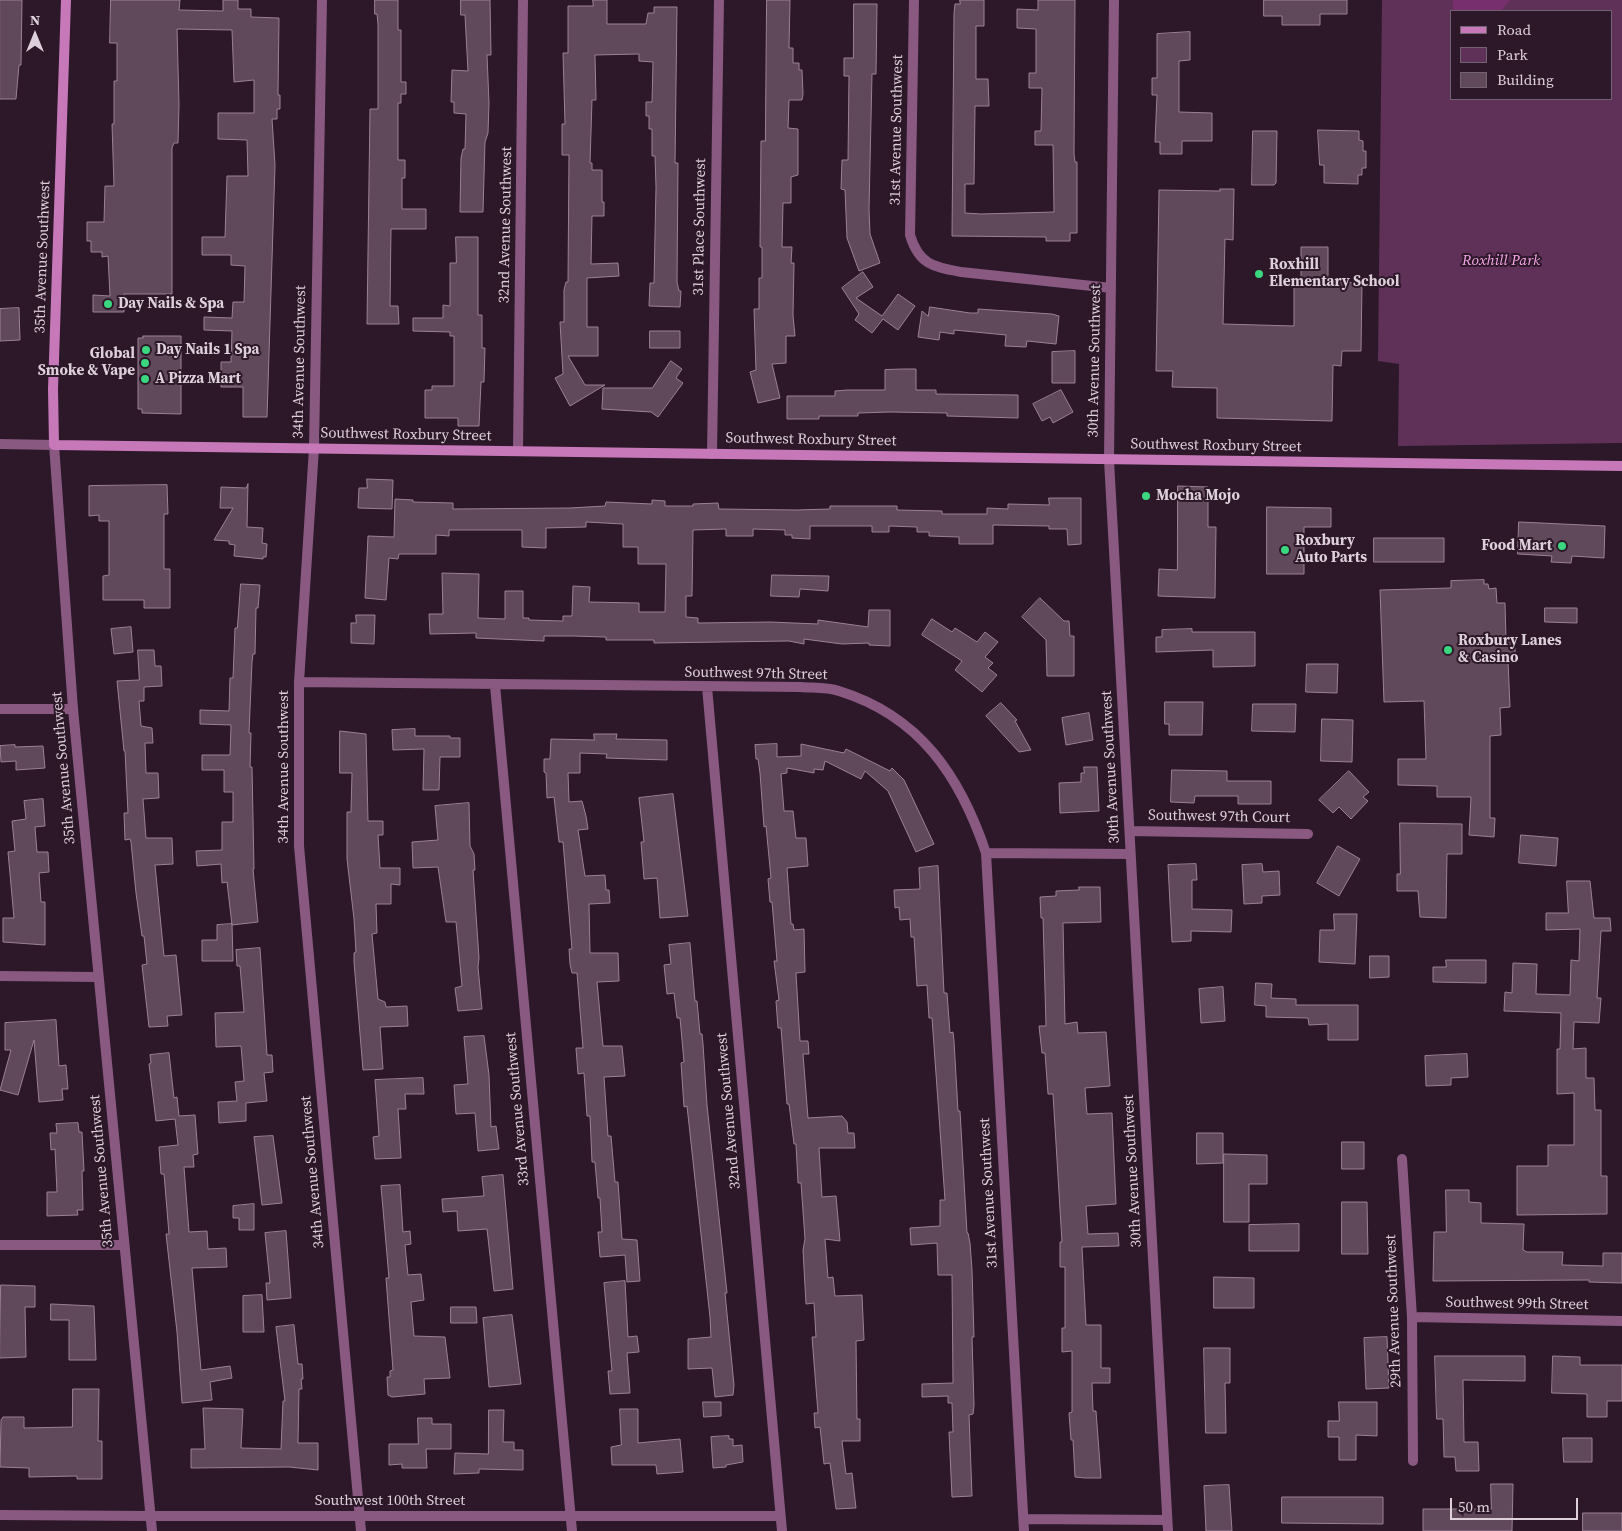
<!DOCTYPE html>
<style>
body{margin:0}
#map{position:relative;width:1622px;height:1531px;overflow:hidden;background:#2c1829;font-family:"Source Serif 4",serif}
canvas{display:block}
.legend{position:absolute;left:1450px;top:10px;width:162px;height:90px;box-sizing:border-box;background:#2c1829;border:1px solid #736270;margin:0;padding:6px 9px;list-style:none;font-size:15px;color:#ded0db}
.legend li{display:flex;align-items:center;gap:10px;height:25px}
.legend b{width:25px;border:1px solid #736270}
.north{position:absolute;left:10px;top:10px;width:50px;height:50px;-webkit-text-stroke:4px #2c1829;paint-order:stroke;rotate:0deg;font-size:14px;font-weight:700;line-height:20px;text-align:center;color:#ded0db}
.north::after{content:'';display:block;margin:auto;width:18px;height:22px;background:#ded0db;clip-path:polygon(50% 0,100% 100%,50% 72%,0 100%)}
.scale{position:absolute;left:1450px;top:1498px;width:128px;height:22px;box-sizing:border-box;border:2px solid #ded0db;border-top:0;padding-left:6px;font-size:15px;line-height:18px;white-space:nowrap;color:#ded0db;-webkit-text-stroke:4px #2c1829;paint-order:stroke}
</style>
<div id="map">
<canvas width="1622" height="1531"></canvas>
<ul class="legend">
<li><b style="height:6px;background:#c778b9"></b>Road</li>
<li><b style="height:14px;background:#5f3158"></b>Park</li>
<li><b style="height:14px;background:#61495c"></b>Building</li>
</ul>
<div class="north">N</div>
<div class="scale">50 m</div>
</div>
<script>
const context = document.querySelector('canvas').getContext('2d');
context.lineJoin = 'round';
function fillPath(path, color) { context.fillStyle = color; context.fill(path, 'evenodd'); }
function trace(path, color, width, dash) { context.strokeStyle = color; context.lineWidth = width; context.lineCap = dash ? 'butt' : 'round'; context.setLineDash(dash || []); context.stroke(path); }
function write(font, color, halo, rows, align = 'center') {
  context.font = font + ' "Source Serif 4",serif'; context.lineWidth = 4; context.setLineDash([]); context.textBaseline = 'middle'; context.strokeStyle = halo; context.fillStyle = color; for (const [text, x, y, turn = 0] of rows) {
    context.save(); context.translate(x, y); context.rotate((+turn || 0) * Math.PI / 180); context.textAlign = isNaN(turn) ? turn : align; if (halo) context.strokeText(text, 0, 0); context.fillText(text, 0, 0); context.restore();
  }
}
const green = new Path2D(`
 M1382 0H1622V443L1398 446 1399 364 1378 361ZM1451 11H1611V99H1451Z`);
const water = new Path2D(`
 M1453 0H1510L1501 11H1453Z`);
const building = new Path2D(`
 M0 0H22L21 65H19L16 99H0Z
 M111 0H180L179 10 223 11V0H238V9H251V17L279 18 278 95H280V109H277V119H272L275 165 267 417H243V387H221V362H231L232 331 204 330V317L232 318 233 302H244L245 266 231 265V255H202V237H225L227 176H248L247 140 218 139V113H254V80L234 82 232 30 177 29 179 104 178 143H174L172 148V294H124V312H93V295L110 296 108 256 102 257V252H91V241H87V222H104L105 186H114L112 124H114V81H117V43H110Z
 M375 0H398V30H401V82H406V94H401V103H398V160H405V178H402V209H426V229H391L390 306H398L399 324H367L370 109H378V24L377 14H375Z
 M461 0H490L491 55H487L489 103 488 133 485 142 483 212H460L461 158 463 149H465L466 114 454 113V102H451L452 70 468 71 465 15H461Z
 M593 0H607V24H646L648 13H654V7H677L675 163H678L677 282 679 291H681L680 307 649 306 650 283H654L656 187 655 156H652V129H649V116H646V102H652L653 62 639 61V54L595 55 596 100H592L590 163H592V170H602V202H604V216H592L591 264 618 263 619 276 587 278V327H598V356H568L585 385H605L570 406 555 378 563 374 560 322H564V290L566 282H568L569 155H562V124H565L563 53H568V6H593Z
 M767 0H790L789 48H793V63H799V70H802L803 94 802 100H789L788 128 798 129V175L791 177V203H783L782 247H792L791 263H794L793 315 795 336H786V363L772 364 780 398 758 403 750 372 756 370 754 309H759V278H762V247H760L761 141H765Z
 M960 0H984V26H976V79H988L989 106H975L974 184H965V213L981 214 1054 212 1053 145H1035V131H1041L1042 88H1029V73H1036V29L1017 28V9L1038 10V0H1075L1074 154 1075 162H1077V233H1070V241H1046V237L952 236 954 13 955 4H960Z
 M1264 0H1347V14H1320V25H1282V16H1264Z
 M854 4H877L876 74H872L869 209 870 234 880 263 859 271 847 238 845 190 841 189 842 160H848L849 76H844V58H853Z
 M1190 32V60L1179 61V112L1212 113V141H1182V154H1160V142H1155L1157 95H1152V78H1157V34Z
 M1318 130 1359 131V140L1363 141V151H1366V168H1362V175H1358V184L1324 183V165H1320Z
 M1253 131H1277L1276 183 1274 185H1252Z
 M1220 189H1234L1233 240 1225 239 1223 324 1294 326V282H1301V247H1328V282L1362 283 1361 351H1342L1341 366 1333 365 1332 421 1217 418V388L1172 387 1173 371H1156L1159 190 1220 191Z
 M456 237H478V315H482V348H485L484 382H481L479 426H458V418H425V390H432V386H454V336H450V332L413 331V318H443V305L450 306V263H456Z
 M863 272 873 287 856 298 882 316 898 294 915 306 898 330 883 319 872 333 855 320 859 314 842 288Z
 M930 307 970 313H978V309L1052 314 1059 316 1056 344 1027 341 1026 347 1005 346 1006 335 954 330V334L940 332 939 340 918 337 922 311 928 316Z
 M19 308 20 340 0 341V309Z
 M650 331H680V348H650Z
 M143 336H181V414L142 413V409H138V338H143Z
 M1075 351V383H1052V352Z
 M671 361 682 369 676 378 683 383 658 417 651 412 602 409 603 388H652Z
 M903 369H916V390H936V394L1018 395V418L947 416V413L890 412 858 413V416H819V419H787V396H835V391L847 390H885V370Z
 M1061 390 1073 412 1053 423 1050 417 1042 421 1033 404Z
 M367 479 393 480 392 509 358 508 359 488H367Z
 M248 484 247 527 263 528 262 543 267 544 266 557H263V559L234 556 235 545 229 544V541L214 540 233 508H220L221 487 246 488Z
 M167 485 168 514H164V569H170V608H144V600H103V576L109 575V521H99V515L89 516V486Z
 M1178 486 1208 487V527H1216L1215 598 1158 596 1159 569 1177 570Z
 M1049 498H1081V544L1068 545 1067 529H1049V526L993 525V544H959V537L929 536V532H917V527L889 526V532H872V526H810V539L792 538V535H785V530L753 529V536H726V529L693 530 692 596H686V617L698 618V623L770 622 818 624V620L868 627 869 610H890V646L869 645V643L842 644 804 639V644L789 641 654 643V640H606V637L573 636H544V641L476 638V633L430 634 429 614H443L442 573 479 574 478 618 505 619V591H523V618H529V620L563 621V616H572L573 586 590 587 589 602 639 603V612H665L666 564H638V547H623V524L586 522V527L546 528V548L522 547V530H449V536L436 535V554H399L398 559 389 558 386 600 365 598 368 536 394 537 395 499 413 500V502L453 503V509L570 508 605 506 606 502 652 504V500L665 501V506H693V504L718 503 719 509 796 510 830 509V506H897V510L942 511V514H987V508L1008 509V504L1049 505Z
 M1267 507 1331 508V527H1304V574H1267Z
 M1519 522 1605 526 1604 558 1572 556 1571 563 1551 562 1552 556 1518 554Z
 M1374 538H1444V562H1374Z
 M772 575 829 576 828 591 800 589 799 597 771 596Z
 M1484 580V584H1488L1489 589 1496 588 1497 603H1505L1506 639H1515V661H1508L1510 707 1500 708 1501 735 1490 736V818H1495L1494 837 1469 835 1471 797H1437V786L1398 785V759H1426L1424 701 1384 702 1380 590 1451 588V581Z
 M241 584 260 585 258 608H256L255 654H253L252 662 249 733H251L250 767H252L254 869H253L258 922 232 925 227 882 222 883 221 864 197 866 196 851 222 850V822H233V792H224V770H202V755H230L231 725 200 724V710L229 711 230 678H233L235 628H237Z
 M1040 598 1064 621H1069L1070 636H1074V676H1047L1046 640 1022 617Z
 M1545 608H1577V623L1545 622Z
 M356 615H375L374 644 351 643V623H356Z
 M932 619 952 632 955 628 977 642 985 632 998 642 985 657 993 663 988 668 997 675 982 692 955 670 962 661 922 635Z
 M131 627 133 652 114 654 111 629Z
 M1192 629V632H1255V666L1213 667V650L1156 652V637H1162V630Z
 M138 650H154L155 666H161L162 686 144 687V701H139L141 726 152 728 153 743H145L146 773H158L159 798 143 799 146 838H172L173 864 155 865 164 956 176 955 182 1015 167 1016 168 1026 149 1027 142 965 147 964 144 936H142L136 893 131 842 130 839 125 840 124 813H128L125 751H124L117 681 139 680Z
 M1307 664H1338L1337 693 1306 692Z
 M1165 702H1203L1202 735H1169V724H1165Z
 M1001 703 1017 720 1015 721 1031 750 1019 752 986 716Z
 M1253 704H1296L1295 732 1252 731Z
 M1089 713 1093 740 1066 745 1062 718Z
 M1322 719 1353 720 1352 762 1321 761Z
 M415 729V736H450V738H460V757H440L439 790H423L424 749 393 750 392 730Z
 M340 731 366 734 368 821H383V835H378L380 868H400V885L391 884V904H376L377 933 372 934 378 999 385 1002 386 1007 407 1006 408 1026 380 1027 383 1069 363 1070 354 962V953L356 952 354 919 347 859V812H351L352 773H340Z
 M594 734H617L616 739 667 740V760L606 758 607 754 580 753V773H568L569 802 582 801 586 816 588 829 578 830 585 876 605 875 606 890H609L610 903 589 904 590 953H618L619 981 597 982 603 1046H622L625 1076 604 1077 608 1136H611L615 1182H618L622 1239 637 1240 640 1281 627 1282 625 1255 600 1257 598 1232H602L600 1198H598L595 1162H592L590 1116H587L584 1073 578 1074 576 1048H583L577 973H572L570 964 569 949H572L563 842H559L554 797 547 798 546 773 544 772V759H550L551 739 594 740Z
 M777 744V757L801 756V744L844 753 846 749 890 771 892 768 904 780 934 844 916 852 888 791 865 771 861 779 825 761 823 770 814 769V773L787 768V773L781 774 784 811H793L796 838H806L808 866 787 868 791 924H793L794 930 804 929 805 972 796 973 800 1041H808L809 1054H803L808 1118 842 1116 847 1122 848 1133H854L855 1148H819L822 1197 836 1196 840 1241 825 1239 828 1278 833 1277 835 1296 862 1295 864 1340 856 1341 857 1419H860V1441H842L846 1474 852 1473 856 1508 836 1509 830 1463 824 1464 820 1427 815 1428 814 1413H818L812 1337H816L814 1303 806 1304 803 1250 805 1239 801 1183H798L796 1144H794L789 1104H787L781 1028H778L776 1001 779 1000 774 961H777L772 902H770L768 879 771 878 766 826 764 827 760 773 758 759H756L755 745Z
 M15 745V747L43 746 45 768 16 770V761L1 762 0 746Z
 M1084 767H1097L1099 811 1060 813 1059 783 1081 782V773H1084Z
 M1172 770 1227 771V781H1271V804H1238V796H1195L1194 803 1171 802Z
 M1349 771 1369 792 1363 797 1368 801 1351 819 1339 807 1333 813 1319 800Z
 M673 794 688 916 660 918 657 878 644 879 641 842H644L639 798Z
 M43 799 45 826 35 827 37 852H48L49 872 39 873 41 902H45V945L3 942V918H14L8 852 15 851 12 821 26 819 24 801Z
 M469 803 470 846 474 854 475 870H473L479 958 478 967 482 1009 458 1011 455 988 462 986 456 922H446L438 867 413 868 412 842 438 840 435 806Z
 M1400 823 1462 824V854H1447L1446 918 1420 917 1418 891H1397V874H1400Z
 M1521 835 1558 838 1556 866 1519 863Z
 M1338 846 1360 859 1339 896 1317 883Z
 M1196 864 1197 880H1192V909L1232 910 1231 932 1191 931V941L1172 942 1168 865Z
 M1262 864 1263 872 1279 871 1280 895 1262 896V903L1244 904 1242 865Z
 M938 866 944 993H947L950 1033 953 1032 954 1041 958 1111H960L967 1233H968L970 1243 972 1270 974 1337H972L974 1405 973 1414 969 1415 972 1496 952 1497 949 1432H953L952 1403H948V1396L922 1397V1384L953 1383 952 1275H938L937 1243 911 1245 910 1228 940 1226V1200H945L932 1018H929L927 985 917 986 914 937H911L910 919 900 920 899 907 895 908 894 890 920 889 919 868Z
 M1567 881H1590L1594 918H1610L1611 931H1601L1597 998H1601L1599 1023 1574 1022 1573 1049 1586 1048V1078H1594L1595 1110H1601V1176H1607V1214L1517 1215V1166H1548V1145H1574V1093L1557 1094V1049H1560L1561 1013 1504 1011 1505 992 1512 993 1513 963 1537 964 1536 994 1570 995 1571 960 1579 961 1580 929 1546 930V913H1568Z
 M1079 887H1100L1101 922 1063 923 1065 1024 1077 1022 1078 1033 1106 1032 1110 1086 1085 1088 1087 1114 1112 1113 1116 1204 1086 1206 1088 1234 1118 1233 1119 1246 1082 1247 1086 1325H1101V1368H1110V1383H1092L1093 1411H1096L1101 1478H1085L1075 1477 1073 1440H1071L1069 1413 1072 1412V1351L1062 1352V1328H1065V1267H1060V1242H1062L1053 1094H1048L1045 1053H1042L1039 1026H1046L1043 918H1041L1040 897 1056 896V891L1079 890Z
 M1334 914H1357L1355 964 1319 962 1320 930H1334Z
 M232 924 233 961H202V940H217V925Z
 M690 943 695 1001H697L700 1034H702L703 1044 707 1105 727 1293H725L734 1385 733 1395 715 1397 712 1368 688 1369V1339L711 1337 710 1317 687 1106 684 1107 681 1063 684 1062 680 1018H677L674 993 667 994 664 965 671 964 669 945Z
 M260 948 267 1055H272L273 1072 264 1073 267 1101 246 1103V1121L219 1123 218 1102 237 1101 235 1082 244 1081 241 1046 216 1047 215 1013 244 1012 240 966H237L236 950Z
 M1370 956H1389V977L1370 978Z
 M1446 960H1486V983L1433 982V967H1446Z
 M1256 983 1272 984 1271 998 1296 999V1005H1358V1040H1328V1024L1309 1025 1308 1018 1266 1017V1006L1255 1005Z
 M1223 987 1225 1021 1201 1023 1199 989Z
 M56 1020 59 1066 66 1065 68 1089H62L63 1100 39 1102 34 1040 18 1095 0 1090 11 1050H5V1023Z
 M484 1036 489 1075 491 1127 496 1126 499 1149 478 1151 475 1113 456 1114 454 1085 468 1084 464 1037Z
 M169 1053 174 1098 177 1097 179 1116 195 1115 198 1154 193 1155 194 1167H184L189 1232 207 1231 208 1249 226 1248 227 1267 192 1268 201 1370 230 1366 232 1378 210 1382 212 1400 182 1403 177 1332 166 1234H169L164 1174H161L159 1147 178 1145 175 1119 156 1121 149 1064 151 1063 150 1055Z
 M1467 1054 1468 1077 1451 1078V1085L1426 1086 1425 1056Z
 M423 1078 424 1094H405L406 1109H398L401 1158 375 1159 373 1137 379 1136 375 1080Z
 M78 1123 79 1132H82L84 1171H82L83 1210H77L78 1215 47 1216V1192H57L55 1149 51 1150 50 1133H57L56 1124Z
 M1197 1133H1223V1163L1197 1164Z
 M273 1136 282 1203 262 1205 254 1137Z
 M1342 1142H1364V1169H1342Z
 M1224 1154 1267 1155V1184H1249V1222H1224Z
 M503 1175 513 1289 494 1291 487 1229 458 1231 457 1211 443 1212 442 1199 484 1196 482 1177Z
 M400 1185 403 1232 410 1231 411 1244 405 1245 408 1275 421 1274 424 1300 411 1302 414 1336 445 1337 450 1378 424 1379 425 1394 392 1397 388 1395 387 1377H390V1371L393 1370 386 1278H389L381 1186Z
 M1446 1190H1469V1202L1481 1203V1223L1524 1224 1523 1250 1527 1252H1563L1562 1265 1603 1266V1253H1622V1283L1589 1282V1280L1433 1281 1434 1232H1446Z
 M1342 1202H1367L1368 1254H1342Z
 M254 1204V1230H239V1218H233V1206Z
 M1299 1224V1251H1249V1225Z
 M286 1231 291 1298 267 1300 266 1283H270L265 1233Z
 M1214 1277 1254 1278V1308H1214Z
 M625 1281 628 1337 637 1336 639 1352 627 1353 630 1393 610 1394 608 1371H612L604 1283Z
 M1 1285 35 1286V1307H25L26 1357 0 1358Z
 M262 1295 264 1332H243V1296Z
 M51 1304 94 1306 96 1360H69V1320H51Z
 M451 1307H476L477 1323H451Z
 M512 1315 521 1384 489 1387 483 1318Z
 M294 1325 298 1364H302L303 1379H301L302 1389H299L298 1443H318V1470L289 1467 191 1468V1449H205L203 1408 243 1409 241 1448 281 1449 283 1401H285L276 1327Z
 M1387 1337 1389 1388 1366 1389 1364 1338Z
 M1204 1348H1230V1383H1225L1226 1433H1206Z
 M1435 1356H1525V1381L1463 1380 1464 1442H1478L1479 1471H1456L1455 1457H1444L1443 1419H1437Z
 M1553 1356 1580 1357V1365H1622V1401H1607V1417H1587V1394L1552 1393Z
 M73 1389H99L98 1441H102V1479H77V1476L29 1477V1468L0 1467 1 1420 3 1417H24V1428L72 1427Z
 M703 1402H721V1416L704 1417Z
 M1339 1402H1377V1436L1356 1435V1460H1339V1437H1328V1421H1339Z
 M620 1409H638V1443L680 1439 683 1472 657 1474 656 1465H612L611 1447 621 1445Z
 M489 1410H504L503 1442H514V1450H523V1470L479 1469V1473L454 1474 455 1453 488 1454Z
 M418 1418H432V1424H451V1449H426L427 1468H402V1464L389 1465V1444H418Z
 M729 1436V1439H733V1446L742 1445 743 1462 726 1465V1467L713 1468 711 1437Z
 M1563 1438H1592V1462H1564Z
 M1491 1484H1513L1512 1531H1423V1509H1491Z
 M1229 1485 1232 1531H1206L1204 1486Z
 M1282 1497H1383V1524L1282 1523Z
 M1583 1513H1622V1531H1583Z`);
const minor = new Path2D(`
 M322 0 314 448 299 682V846L361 1531
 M914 0 910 235C919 265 934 267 961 272L1111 288
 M1114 0 1109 460 1168 1531
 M0 444 54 445
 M518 451 523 0
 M712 454 719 0
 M299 682 801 687C813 688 827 687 839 691 920 716 960 776 986 853L1024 1531
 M495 685 572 1531
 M707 687 782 1531
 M0 709H73
 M1130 831 1308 834
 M986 853 1130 854
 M0 976 98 977
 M1402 1159 1412 1317 1413 1461
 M0 1245H123
 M1412 1317 1622 1321
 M150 1516H780
 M1024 1519 1167 1520`);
const tertiary = new Path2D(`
 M54 445 73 709 152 1531
 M0 1515 150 1516`);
const secondary = new Path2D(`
 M66 0 53 389 54 445 1622 466`);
const markers = [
 [1259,274,5,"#3bd77f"],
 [108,304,5,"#3bd77f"],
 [146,350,5,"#3bd77f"],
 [145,363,5,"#3bd77f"],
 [145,379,5,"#3bd77f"],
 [1146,496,5,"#3bd77f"],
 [1562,546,5,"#3bd77f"],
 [1285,550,5,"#3bd77f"],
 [1448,650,5,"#3bd77f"]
];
const streetNames = [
 ["31st Avenue Southwest",897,130,-89],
 ["32nd Avenue Southwest",506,225,-89],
 ["31st Place Southwest",700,227,-89],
 ["35th Avenue Southwest",43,257,-88],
 ["30th Avenue Southwest",1095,361,-89],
 ["34th Avenue Southwest",300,362,-89],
 ["Southwest Roxbury Street",406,435,1],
 ["Southwest Roxbury Street",811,440,1],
 ["Southwest Roxbury Street",1216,446,1],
 ["Southwest 97th Street",756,674,1],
 ["34th Avenue Southwest",284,767,-90],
 ["30th Avenue Southwest",1111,767,-93],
 ["35th Avenue Southwest",64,768,-95],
 ["Southwest 97th Court",1219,817,1],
 ["33rd Avenue Southwest",518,1109,-95],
 ["32nd Avenue Southwest",729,1111,-95],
 ["35th Avenue Southwest",102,1171,-95],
 ["30th Avenue Southwest",1133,1171,-93],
 ["34th Avenue Southwest",313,1172,-95],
 ["31st Avenue Southwest",989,1193,-93],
 ["Southwest 99th Street",1517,1304,1],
 ["29th Avenue Southwest",1394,1311,-92],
 ["Southwest 100th Street",390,1501]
];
const parkNames = [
 ["Roxhill Park",1501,261]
];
const poiNames = [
 ["Roxhill",1269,265],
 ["Elementary School",1269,282],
 ["Day Nails & Spa",118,304],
 ["Day Nails 1 Spa",156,350],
 ["Global",135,354,"right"],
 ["Smoke & Vape",135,371,"right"],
 ["A Pizza Mart",155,379],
 ["Mocha Mojo",1156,496],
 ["Roxbury",1295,541],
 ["Auto Parts",1295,558],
 ["Food Mart",1552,546,"right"],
 ["Roxbury Lanes",1458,641],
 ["& Casino",1458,658]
];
fillPath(green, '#5f3158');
fillPath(water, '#772f6d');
fillPath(building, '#61495c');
trace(building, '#9b8195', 1);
trace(minor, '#8a5981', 10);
trace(tertiary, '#8a5981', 10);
trace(secondary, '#c778b9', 10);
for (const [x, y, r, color] of markers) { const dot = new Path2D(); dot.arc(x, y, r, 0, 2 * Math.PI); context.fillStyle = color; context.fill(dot); trace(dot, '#2c1829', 2); }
write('15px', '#ded0db', '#2c1829', streetNames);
write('italic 15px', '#f8a7e9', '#2c1829', parkNames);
write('bold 15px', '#ded0db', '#2c1829', poiNames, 'left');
</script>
